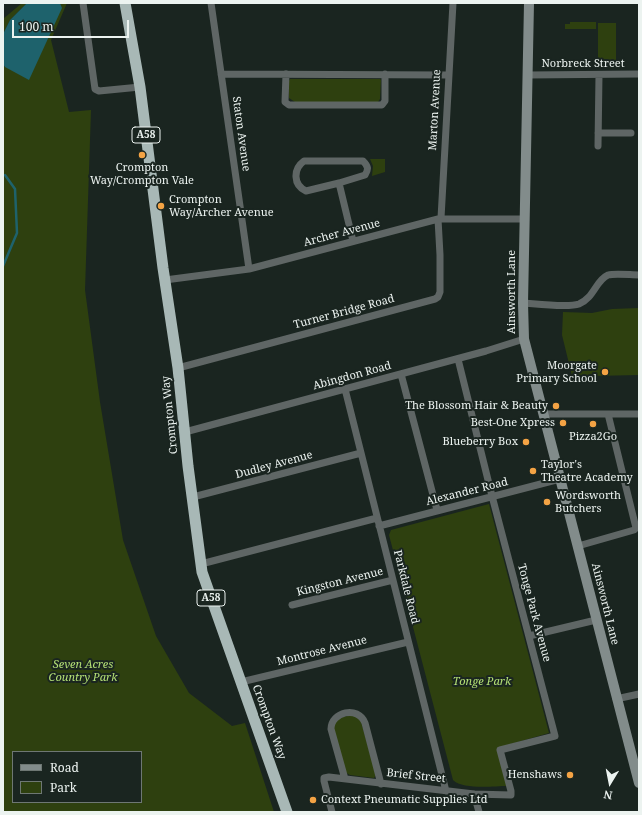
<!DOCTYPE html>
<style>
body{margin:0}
#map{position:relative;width:642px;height:815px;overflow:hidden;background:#1a2520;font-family:"Noto Serif",serif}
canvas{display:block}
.frame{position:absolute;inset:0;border:4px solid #ecf3f0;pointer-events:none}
.legend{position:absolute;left:12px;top:751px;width:130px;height:52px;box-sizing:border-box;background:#1a2520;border:1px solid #6e7773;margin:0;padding:5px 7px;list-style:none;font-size:12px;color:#ecf3f0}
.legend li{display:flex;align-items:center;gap:8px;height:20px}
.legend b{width:20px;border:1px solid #6e7773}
.north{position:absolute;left:590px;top:763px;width:40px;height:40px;-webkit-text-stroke:3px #1a2520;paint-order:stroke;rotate:190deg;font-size:11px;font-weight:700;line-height:16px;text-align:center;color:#ecf3f0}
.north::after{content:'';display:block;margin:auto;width:14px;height:18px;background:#ecf3f0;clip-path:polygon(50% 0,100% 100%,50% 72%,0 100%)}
.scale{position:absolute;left:12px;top:20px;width:117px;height:18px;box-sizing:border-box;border:2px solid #ecf3f0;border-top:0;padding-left:5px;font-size:12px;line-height:14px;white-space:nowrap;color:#ecf3f0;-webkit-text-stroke:3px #1a2520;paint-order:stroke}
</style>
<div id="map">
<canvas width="642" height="815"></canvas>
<div class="frame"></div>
<ul class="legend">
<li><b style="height:5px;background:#828c8b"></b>Road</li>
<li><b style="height:11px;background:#2e400f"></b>Park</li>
</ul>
<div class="north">N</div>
<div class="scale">100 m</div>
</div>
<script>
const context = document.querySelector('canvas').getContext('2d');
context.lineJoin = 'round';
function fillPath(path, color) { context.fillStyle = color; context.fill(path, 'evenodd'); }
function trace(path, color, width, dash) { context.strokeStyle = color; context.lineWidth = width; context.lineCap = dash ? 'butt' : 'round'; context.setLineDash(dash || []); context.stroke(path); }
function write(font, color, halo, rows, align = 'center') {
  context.font = font + ' "Noto Serif",serif'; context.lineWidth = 4; context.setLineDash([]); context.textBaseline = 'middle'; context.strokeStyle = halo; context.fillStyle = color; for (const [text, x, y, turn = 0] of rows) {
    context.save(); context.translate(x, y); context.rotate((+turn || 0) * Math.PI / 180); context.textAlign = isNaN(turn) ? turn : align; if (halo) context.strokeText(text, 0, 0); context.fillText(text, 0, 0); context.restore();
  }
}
const green = new Path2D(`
 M22 3H27L10 20 3 34V19Z
 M60 3H67L51 40 69 112 91 110 85 290 100 402 123 540 156 636 189 693 232 726 245 723 274 812H3V64L5 67 62 8ZM13 752H141V802H13Z
 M570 22H596V29H565V24H570Z
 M598 23H616V68H598Z
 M290 79H380L381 80 380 99 378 102H295L289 98V81Z
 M385 159V172L372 176 373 166 370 159Z
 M639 308V375L593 376 573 380 562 335 563 312 592 313 612 309Z
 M489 504 549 733 497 748 507 786C494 786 463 790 453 780L389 535 391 530Z
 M352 715 360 718 376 775 374 778 350 775 345 772 333 726 339 718Z`);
const water = new Path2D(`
 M27 3H60L62 8 29 80 5 67 3 64V34L10 20Z`);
const stream = new Path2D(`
 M3 266 17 233 15 189 5 175`);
const minor = new Path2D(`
 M83 3 95 89 99 91 140 87
 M211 3 249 269
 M221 74 448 75
 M286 74 285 102 289 105H382L385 101V74
 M528 75 639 74
 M598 133H631
 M598 146 599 75
 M304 161H363C368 166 369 169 365 175L339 183 306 191C293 185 293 169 304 161Z
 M339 183 353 241
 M441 218 453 3
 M165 280 249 269 438 219H525
 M523 303C537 304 568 308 579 304 594 298 596 280 608 275 615 273 631 275 639 275
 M178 368 435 299 438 297 440 292V255L438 219
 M401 374 437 510
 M345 389 446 791
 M543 414H639
 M185 432 486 351 524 339
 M193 497 361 453
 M379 526 560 479
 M578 546 634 530 636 528 608 414
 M201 564 377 518
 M292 605 393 580
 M529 636 596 620
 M241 682 408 642
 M616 699 639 694
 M345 779 331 729C331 712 358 705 365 723L381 784
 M474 794 479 812
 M332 812 324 781V778L329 777 474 794 511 795V791L500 750 555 736 492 496 458 359`);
const secondary = new Path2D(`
 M529 3 523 303 524 339 639 783`);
const trunk = new Path2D(`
 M125 3 140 87 163 268 178 368 188 466 202 572 287 812`);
const markers = [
 [142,155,4,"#f4a344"],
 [161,206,4,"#f4a344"],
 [605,372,4,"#f4a344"],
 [556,406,4,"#f4a344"],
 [563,423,4,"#f4a344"],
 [593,424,4,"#f4a344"],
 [526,442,4,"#f4a344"],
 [533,471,4,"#f4a344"],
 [547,502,4,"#f4a344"],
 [570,775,4,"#f4a344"],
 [313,800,4,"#f4a344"]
];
const shields = [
 [146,135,28],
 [211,598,28]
];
const shieldNames = [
 ["A58",146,135],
 ["A58",211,598]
];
const streetNames = [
 ["Norbreck Street",583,64],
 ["Marton Avenue",435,110,-87],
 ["Staton Avenue",241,134,82],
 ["Archer Avenue",342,233,-15],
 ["Ainsworth Lane",512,292,-90],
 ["Turner Bridge Road",344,312,-15],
 ["Abingdon Road",352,376,-15],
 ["Crompton Way",170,415,-96],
 ["Dudley Avenue",274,465,-15],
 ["Alexander Road",467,492,-14],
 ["Kingston Avenue",340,582,-14],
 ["Parkdale Road",406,587,76],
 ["Ainsworth Lane",605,604,76],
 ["Tonge Park Avenue",534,613,75],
 ["Montrose Avenue",322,651,-14],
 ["Crompton Way",269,722,70],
 ["Brief Street",416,776,6]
];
const poiNames = [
 ["Crompton",142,168,"center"],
 ["Way/Crompton Vale",142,181,"center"],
 ["Crompton",169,200,"left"],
 ["Way/Archer Avenue",169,213,"left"],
 ["Moorgate",597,366],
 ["Primary School",597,379],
 ["The Blossom Hair & Beauty",548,406],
 ["Best-One Xpress",555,423],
 ["Pizza2Go",593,437,"center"],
 ["Blueberry Box",518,442],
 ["Taylor's",541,465,"left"],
 ["Theatre Academy",541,478,"left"],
 ["Wordsworth",555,496,"left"],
 ["Butchers",555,509,"left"],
 ["Henshaws",562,775],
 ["Context Pneumatic Supplies Ltd",321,800,"left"]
];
const parkNames = [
 ["Seven Acres",83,665],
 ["Country Park",83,678],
 ["Tonge Park",482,682]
];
fillPath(green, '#2e400f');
fillPath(water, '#1e626c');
trace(stream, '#1e626c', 2.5);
trace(minor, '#5f6665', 7);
trace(secondary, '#828c8b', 10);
trace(trunk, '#a8b8b6', 11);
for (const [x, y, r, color] of markers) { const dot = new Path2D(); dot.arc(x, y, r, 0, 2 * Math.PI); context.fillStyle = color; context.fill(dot); trace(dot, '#1a2520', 1.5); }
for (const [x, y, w] of shields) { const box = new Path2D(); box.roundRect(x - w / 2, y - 8, w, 16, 3); context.fillStyle = '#1a2520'; context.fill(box); trace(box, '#ecf3f0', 1); }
write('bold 10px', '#ecf3f0', null, shieldNames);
write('11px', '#ecf3f0', '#1a2520', streetNames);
write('11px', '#ecf3f0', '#1a2520', poiNames, 'right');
write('italic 11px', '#b4e075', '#1a2520', parkNames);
</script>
